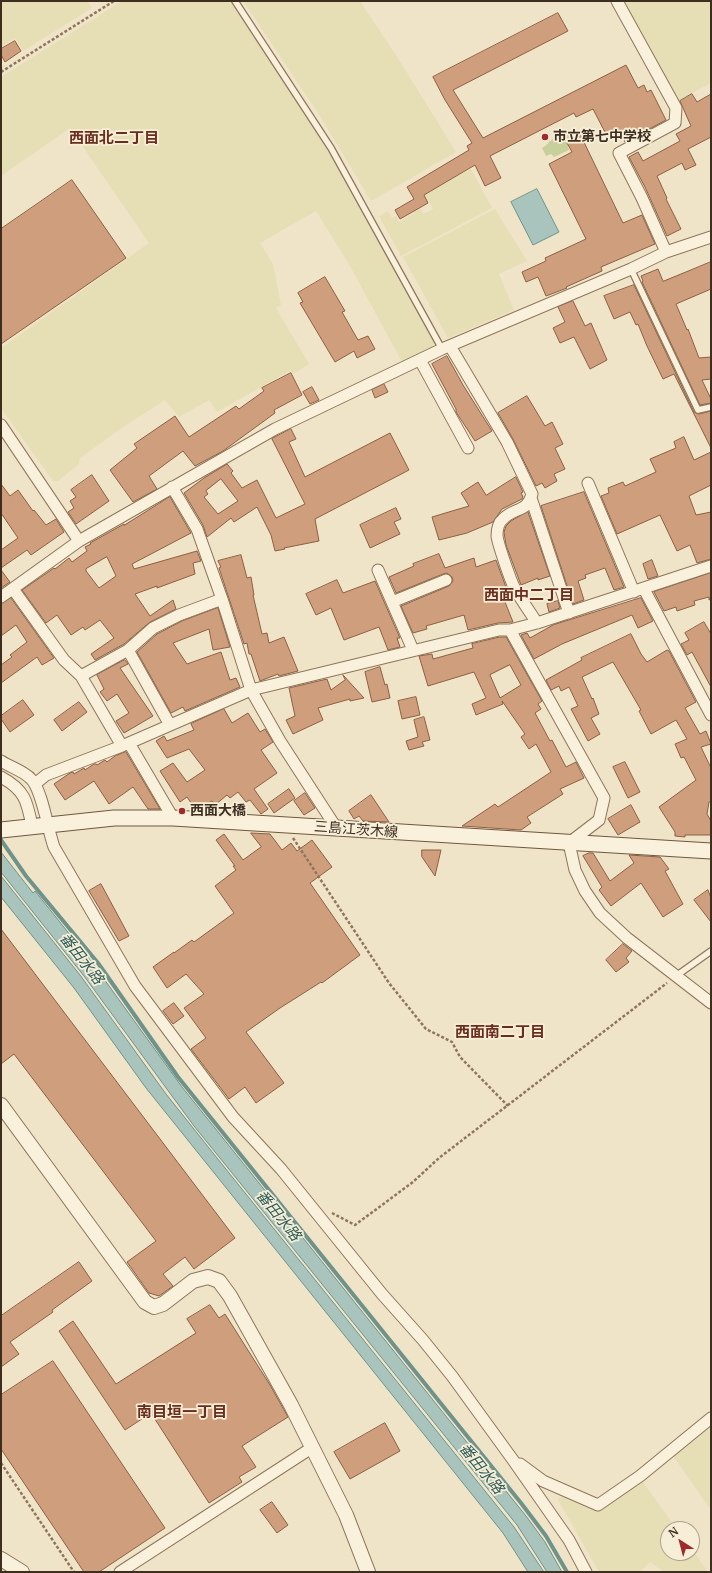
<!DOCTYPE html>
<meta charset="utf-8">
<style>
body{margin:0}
#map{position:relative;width:712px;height:1573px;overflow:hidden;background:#f0e4c8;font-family:Merriweather,serif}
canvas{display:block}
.frame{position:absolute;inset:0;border:2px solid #3d2e20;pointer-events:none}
.north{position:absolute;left:660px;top:1521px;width:40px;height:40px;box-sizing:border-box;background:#f7eed8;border:1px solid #ada18e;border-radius:50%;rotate:324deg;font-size:11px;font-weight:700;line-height:16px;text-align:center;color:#3d2e20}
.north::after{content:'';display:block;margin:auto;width:14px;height:18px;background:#9e2a2b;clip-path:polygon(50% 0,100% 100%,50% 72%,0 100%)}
</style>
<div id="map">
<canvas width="712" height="1573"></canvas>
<div class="frame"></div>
<div class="north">N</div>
</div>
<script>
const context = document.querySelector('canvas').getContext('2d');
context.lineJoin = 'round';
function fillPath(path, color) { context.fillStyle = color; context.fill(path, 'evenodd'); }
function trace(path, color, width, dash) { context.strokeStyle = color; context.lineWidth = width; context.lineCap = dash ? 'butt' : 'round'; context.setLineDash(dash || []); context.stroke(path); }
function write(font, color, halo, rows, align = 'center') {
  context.font = font + ' Merriweather,"Noto Sans JP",serif'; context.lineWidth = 3.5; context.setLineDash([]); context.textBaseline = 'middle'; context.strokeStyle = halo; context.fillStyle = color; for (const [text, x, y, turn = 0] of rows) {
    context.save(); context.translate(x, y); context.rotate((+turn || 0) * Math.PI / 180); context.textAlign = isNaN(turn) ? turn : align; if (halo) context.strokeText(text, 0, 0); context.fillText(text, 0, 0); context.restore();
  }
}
const farmland = new Path2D(`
 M1 1H87L92 8 23 51 15 38 1 47Z
 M122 1H230L311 122 364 212 435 342 433 348 402 362 350 266 316 211 260 243 273 264 281 305 276 308 309 364 293 374 291 370 217 412 209 400 179 417 165 400 123 427 80 458 79 464 58 481H53L1 408V348L149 243 70 128 1 176V77Z
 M243 1H360L401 63 456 152 371 201 320 116Z
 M623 1H711V83L677 101Z
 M471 169 492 208 401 256 379 216 388 211 392 218 396 216 399 222 414 213 409 204 416 200 423 214 433 209 425 194Z
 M495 209 527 261 499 274 514 310 448 338 403 257Z
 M711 1423V1510L673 1456Z
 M642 1481 677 1529H668V1553H692V1549L708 1572H664L650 1562 640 1572H599L558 1500 562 1495 600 1511Z`);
const green = new Path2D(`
 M576 134 580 136 567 142 569 150 554 157 551 154 546 156 542 148C546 146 547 144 550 141 558 134 567 136 576 134Z`);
const water = new Path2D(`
 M537 189 559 232 533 245 511 202Z
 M1 852 33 893 35 891 91 961 182 1087 526 1516 545 1542 562 1572H547L517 1525 194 1126 84 976 1 872Z
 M1 876 80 975 166 1094 217 1158 514 1527 544 1572H528L503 1533 146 1088 74 988 1 897Z`);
const stream = new Path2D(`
 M1 840 26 876 98 963 178 1077 521 1503 546 1536 567 1572`);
const building = new Path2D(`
 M558 13 568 31 453 90 483 138 626 65 638 88 644 85 647 92 651 90 666 120 625 142 621 133 609 140 593 109 576 117 574 113 490 156 501 178 485 186 475 165 424 195 428 203 400 219 395 210 414 199 407 187 469 150 467 146 472 143 445 100 433 77Z
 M15 41 21 51 5 62 1 55V49Z
 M692 94 697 102 711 94V137L688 149 696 165 685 170 682 163 657 176 667 198 666 199 681 229 667 236 645 187 629 157 638 152 643 161 680 141 676 134 691 126 680 101Z
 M581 136 623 223 642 215 655 244 601 267 602 271 566 287 567 288 546 296 538 277 526 282 522 272 546 261 545 258 586 239 549 164 572 152 567 143Z
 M72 180 126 258 1 344V229Z
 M711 262V289L676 304 687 330 688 329 699 358 711 357V379L702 380 711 399V403L700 405 642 282 643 281 641 276 658 269 663 281Z
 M325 277 345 311 342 312 358 340 368 336 375 349 357 358 354 351 335 362 300 303 303 302 298 293Z
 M634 285 694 412 699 414 711 411V448L674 374 663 379 647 346 638 324 636 325 630 312 614 319 604 296Z
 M573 301 585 326 591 323 607 360 590 369 574 337 560 343 553 328 565 322 558 307Z
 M447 356 463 385 492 431 475 441 456 412V409L432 364Z
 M291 373 302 395 274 410 275 413 223 451 195 466 183 451 149 476 157 489 133 502 110 470 137 448 134 444 175 416 189 437 236 406 239 409 264 391 262 388Z
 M384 384 388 392 375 398 372 390Z
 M312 387 319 400 310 404 303 392Z
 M527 396 545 426 552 422 563 444 555 448 565 469 554 474 557 481 545 488 542 483 536 486 513 439 498 413Z
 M291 429 296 439 289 442 305 477 390 433 409 470 315 519 319 541 284 548 285 549 275 551 271 535 257 507 234 522 231 518 207 537 203 525 184 493 204 478 227 464 233 471 231 473 242 488 257 480 276 518 305 504 272 439ZM221 479 238 501 218 514 204 497 208 494 206 491Z
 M684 437 694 460 711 452V485L689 496 696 515 711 512V559L697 563 690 545 677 551 660 515 617 534 601 496 609 493 608 488 623 482 625 486 656 472 650 459 676 448 674 442Z
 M92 475 109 501 76 524 68 512 74 508 70 501 76 497 71 490Z
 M516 477 523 492 521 493 523 497 522 499 502 509 493 522 467 533 439 540 432 517 469 506 461 493 478 482 486 495Z
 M1 484 10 496 18 490 33 511 34 510 46 525 56 519 64 532 31 555 27 550 1 568V550L18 538 1 513Z
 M584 492 624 587 614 590 605 568 585 575 586 578 578 581 584 600 573 604 541 506Z
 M170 497 191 533 132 564 134 569 197 551 201 561 193 563 195 574 157 588V586L135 594 150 616 173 600 176 609 150 622 124 644 95 660 91 654 114 638 100 620 85 630 83 627 71 635 57 615 46 623 22 590 54 568 55 569 69 558 72 562 87 551 85 547 91 544 90 543 124 524V525ZM107 557 116 576 99 588 86 571V569Z
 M396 508 401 519 394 522 400 534 370 548 360 525Z
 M528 512 550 576 538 580V578L521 585 506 545 504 532 506 526 511 521Z
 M439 554 445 568 474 558 476 567 496 560 507 590 501 592 513 622 498 623 468 630 464 615 426 626 427 629 413 633 401 606 449 586 453 581 452 577 447 573 443 574 396 593 389 577 414 566 413 564Z
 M241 555 247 578 251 577 254 595H253L262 634 267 633 269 643 284 637 298 671 279 676 278 674 260 681 251 654H249L247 643 244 644 219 568 221 567 218 561Z
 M652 560 658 576 648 579 643 564Z
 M1 570 10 582 1 588Z
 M711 573V599L709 600V597L694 601 695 605 677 611 676 607 664 611 654 592Z
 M337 580 343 593 375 581 400 638H397L400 647 388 650 379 627 344 640 331 608 316 615 306 594Z
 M11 598 54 658 42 665 37 657 1 683V665L12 657 10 655 27 642 16 625 1 636V604Z
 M641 598 653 621 638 628 632 615 562 644 534 659 521 635 527 633 530 638 553 625Z
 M558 601 560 608 549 612 547 604Z
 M218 608 230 647 213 650 209 629 173 643 187 664 221 652 230 680 236 678 240 687 185 711 183 707 171 713 137 652 157 634 182 621Z
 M704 622 711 634V687L692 652 687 655 681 644 689 640 685 633Z
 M631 634 641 654 647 662 667 650 669 651 696 702 685 708 700 734 706 731 711 744 701 747 711 768V801L709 802 707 814 711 821V835H685V837L675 836V832L659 807 696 780 684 757 681 758 675 744 687 739 676 720 651 734 639 711 641 710 613 662 582 677 592 699 593 698 599 714 591 718 600 734 588 741 571 709 578 706 569 687 561 691 559 686 551 690 546 680 582 660 581 658Z
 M500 637H506L542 701 538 704 541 709 535 713 550 741 552 740 566 767 576 762 584 778 560 789 563 794 527 817 531 823 521 830 462 826 495 804 498 807 551 772 536 744 529 749 521 737 525 734 502 701 503 704 476 715 472 704 486 698 474 672 428 686 419 656 432 654 433 659 473 648 472 644ZM510 665 521 685 500 698 490 675Z
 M125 660 128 664 120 668 153 716 124 733 116 721 129 713 117 694 107 701 100 692 104 689 97 675Z
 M380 667 385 685 387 684 390 698 372 702 365 672Z
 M343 675 364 698 350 701V699L318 708 323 720 293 734 286 720 295 716 289 688 327 679 331 690 345 680Z
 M416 697 420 715 402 719 398 701Z
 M23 700 34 715 10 732 1 719V716Z
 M79 702 87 712 62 731 54 720Z
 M224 709 232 723 248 713 260 732 265 729 273 742 261 750 277 773 254 789 268 809 261 814 250 800 246 802 238 792 230 798 227 795 215 805 212 801 196 810 187 797 180 802 160 771 173 763 187 782 205 770 189 749 167 758 156 741 164 736 167 741 194 730 191 724Z
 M424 717 430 740 422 742 424 746 409 750 406 741 418 737 414 720Z
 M126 752 160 809H148L133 787 109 804 94 781 65 800 54 784 70 773 73 772 74 774 84 768 85 770 94 764H96L97 765 105 760 107 762 115 756Z
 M625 762 640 792 628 798 613 767Z
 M289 789 295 798 274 813 268 804Z
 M305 793 315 808 304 815 294 801Z
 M371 795 389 822 363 821 359 816 354 819 349 811Z
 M631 805 640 822 618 835 608 819Z
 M251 833 270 834 282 850 291 843 297 851 312 840 332 867 310 883 360 955 322 983 321 982 280 1008 246 1032 284 1083 256 1103 245 1087 229 1099 191 1049 206 1038 184 1008 204 994 186 974 167 988 153 967 174 952V953L192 940 194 942 234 913 215 886 236 870 233 866H235L216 840 224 834 243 860 261 847Z
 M422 850H441L435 876 422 857Z
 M589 853H593L610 881 634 863 629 855 660 857 669 869 665 871 683 904 663 917 641 883 611 906 599 890 602 887 583 856Z
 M101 884 129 936 119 941 89 891Z
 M708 890 711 898V922L694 900Z
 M1 929 235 1238 194 1269 185 1257 163 1274 173 1286 159 1296 149 1293 127 1262 156 1241 14 1054 1 1064Z
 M623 944 632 951 626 958 629 962 616 972 606 960Z
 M174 1003 184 1016 173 1024 163 1011Z
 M79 1262 92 1281 52 1310 53 1312 10 1342 19 1354 1 1367V1316Z
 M210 1305 219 1318 225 1314 270 1385 288 1417 242 1446 256 1467 239 1477 242 1482 209 1503 151 1413 125 1430 59 1331 73 1321 116 1384 196 1333 187 1319Z
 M53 1361 165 1528 99 1572H84L1 1449V1395Z
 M385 1423 400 1451 350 1479 334 1452Z
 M272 1502 288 1525 277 1533 260 1510Z`);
const path = new Path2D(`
 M1 72 114 1
 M293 838 389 983 426 1029 452 1042 460 1057 508 1106
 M332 1213 355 1225 413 1182 439 1158 667 983
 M1 1463 74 1572`);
const service = new Path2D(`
 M235 1 331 148 442 349
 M631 269 698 410 711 407
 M676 976 711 951`);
const minor = new Path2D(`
 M617 1 676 108 675 123 619 153 642 198 666 252
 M450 346 507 442 532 494C527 513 514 507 503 519 498 523 497 530 497 536 498 544 511 582 515 589 522 601 530 612 537 623
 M420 360 468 448
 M1 425 79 541
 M588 483 634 592
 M172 487 197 529 222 599 251 690 280 741 337 829
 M531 498 569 613
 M378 570 413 650
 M13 589 64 660 81 676 122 746
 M644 589 711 715
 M1 597 79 541 275 429 442 349 631 269 666 252 711 237
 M392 602 446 580
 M510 630 604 798 599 820 569 843 575 870 585 891 600 913 627 938 711 1003
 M128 650 170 725
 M81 676 128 650 153 628 179 615 222 599
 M129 743 173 818
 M1 761C10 767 24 771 31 779 42 789 48 831 54 847L135 986 233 1117 281 1169 382 1294 423 1340 452 1376 513 1460 569 1540 586 1572
 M1 777C25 790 27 801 32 826
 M35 784 46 775 122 746 251 690 499 630H510L537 623 711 566
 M520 1464 543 1481 598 1505 640 1476 711 1418
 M120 1572 313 1447`);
const tertiary = new Path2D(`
 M1 1105 145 1302 154 1307 163 1304 193 1281 208 1277 219 1281 230 1296 291 1405 346 1515 368 1572
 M1 1559 22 1572`);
const secondary = new Path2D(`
 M1 830 114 818H173L711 851`);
const markers = [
 [545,137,4,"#9e2a2b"],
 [182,811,4,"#9e2a2b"]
];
const poiNames = [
 ["市立第七中学校",553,137],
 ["西面大橋",190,811]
];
const streetNames = [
 ["三島江茨木線",356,830,4]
];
const neighbourhoodNames = [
 ["西面北二丁目",114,139],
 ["西面中二丁目",529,596],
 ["西面南二丁目",500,1033],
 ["南目垣一丁目",182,1413]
];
const waterNames = [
 ["番田水路",81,959,52],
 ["番田水路",278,1216,51],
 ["番田水路",481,1469,51]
];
fillPath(farmland, '#e6deb5');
fillPath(green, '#c9cf9b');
fillPath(water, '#a9c4bc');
trace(water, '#6f938a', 1);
trace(stream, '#6f938a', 4);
fillPath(building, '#cf9f7d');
trace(building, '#8d5f41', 1);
trace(service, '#8d765c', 8);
trace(minor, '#8d765c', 13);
trace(tertiary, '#8d765c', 16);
trace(secondary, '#6f573f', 17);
trace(path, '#8d765c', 2.5, [3, 2]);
trace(service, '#faf1dc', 5.5);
trace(minor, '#faf1dc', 11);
trace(tertiary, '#faf1dc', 14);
trace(secondary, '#faf1dc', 15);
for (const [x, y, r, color] of markers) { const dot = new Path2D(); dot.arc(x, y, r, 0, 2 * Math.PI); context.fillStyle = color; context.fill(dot); trace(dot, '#f7eed8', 1.5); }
write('bold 14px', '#3d2e20', '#f7eed8', poiNames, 'left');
write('14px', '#3d2e20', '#f7eed8', streetNames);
write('bold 15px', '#6b2e1e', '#f7eed8', neighbourhoodNames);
write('italic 15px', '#2f5d5a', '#f7eed8', waterNames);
</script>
